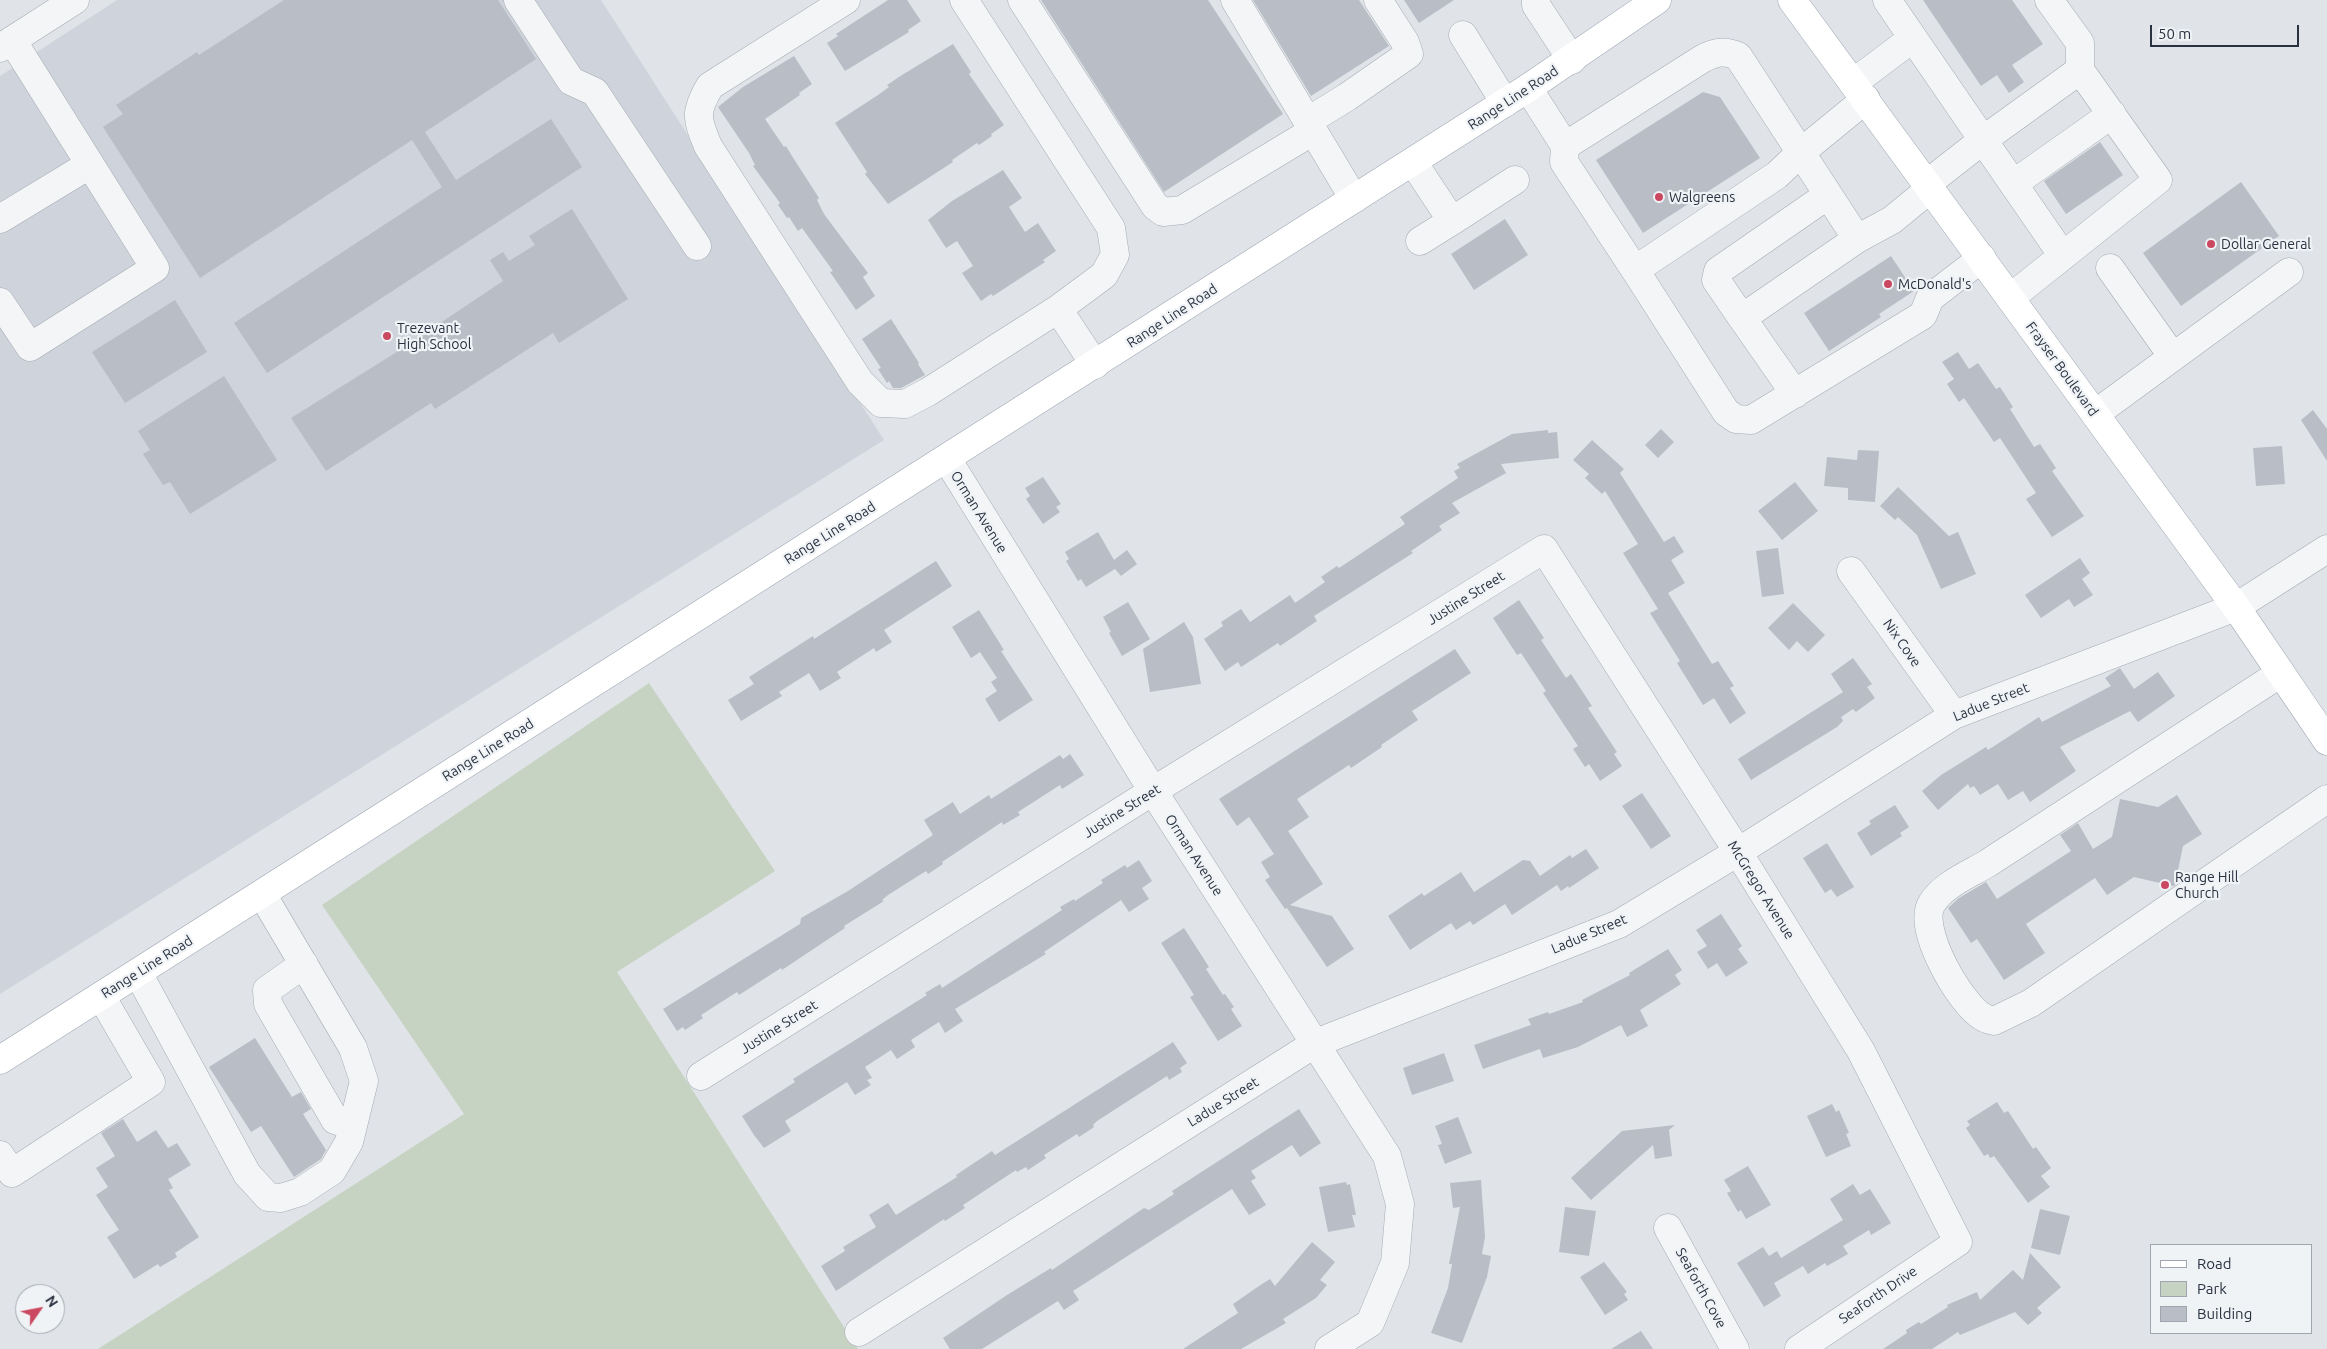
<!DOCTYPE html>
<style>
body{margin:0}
#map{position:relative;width:2327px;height:1349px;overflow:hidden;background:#e0e4e9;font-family:Ubuntu,sans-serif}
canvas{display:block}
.legend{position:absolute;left:2150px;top:1244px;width:162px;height:90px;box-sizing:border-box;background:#f0f3f6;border:1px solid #a0a6ad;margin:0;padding:6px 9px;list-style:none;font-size:15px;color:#293240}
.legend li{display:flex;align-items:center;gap:10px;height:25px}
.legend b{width:25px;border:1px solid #a0a6ad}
.north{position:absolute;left:15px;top:1284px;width:50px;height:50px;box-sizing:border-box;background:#f0f3f6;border:1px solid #a0a6ad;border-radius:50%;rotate:57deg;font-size:14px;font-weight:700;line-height:20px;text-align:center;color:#293240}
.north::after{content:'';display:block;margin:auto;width:18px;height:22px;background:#ca4960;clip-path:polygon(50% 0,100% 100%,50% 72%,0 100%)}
.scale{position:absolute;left:2150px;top:25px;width:149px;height:22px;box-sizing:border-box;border:2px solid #293240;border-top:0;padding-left:6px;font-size:15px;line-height:18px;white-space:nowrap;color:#293240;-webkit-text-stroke:4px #f0f3f6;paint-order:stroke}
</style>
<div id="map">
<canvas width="2327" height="1349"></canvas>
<ul class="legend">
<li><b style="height:6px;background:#fff"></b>Road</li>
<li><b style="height:14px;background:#c7d3c2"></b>Park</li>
<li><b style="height:14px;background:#b8bdc6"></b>Building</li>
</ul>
<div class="north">N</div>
<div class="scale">50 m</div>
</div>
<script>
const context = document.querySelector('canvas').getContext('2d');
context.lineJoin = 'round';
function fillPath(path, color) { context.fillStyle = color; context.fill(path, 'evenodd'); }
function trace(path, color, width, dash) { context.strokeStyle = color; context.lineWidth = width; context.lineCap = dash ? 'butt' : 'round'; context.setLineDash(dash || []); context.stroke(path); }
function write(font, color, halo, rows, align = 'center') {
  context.font = font + ' Ubuntu,sans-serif'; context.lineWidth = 4.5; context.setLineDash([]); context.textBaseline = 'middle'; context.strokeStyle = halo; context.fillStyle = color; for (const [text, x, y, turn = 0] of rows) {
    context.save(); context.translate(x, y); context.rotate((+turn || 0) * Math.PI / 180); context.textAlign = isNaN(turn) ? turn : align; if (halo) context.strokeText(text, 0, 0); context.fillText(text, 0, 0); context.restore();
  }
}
const built = new Path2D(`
 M117 0H601L884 440 0 994V76Z`);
const green = new Path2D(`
 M649 683 775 871 617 972 858 1349H98L464 1114 322 905Z`);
const building = new Path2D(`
 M284 0H498L536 59 425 132 456 180 551 119 582 167 267 373 234 323 442 187 412 140 200 278 103 127 123 114 116 105 197 52 199 55Z
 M888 0H907L921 21 908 30 909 32 845 71 827 43 838 36 836 34Z
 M1041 0H1208L1283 114 1164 192Z
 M1253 0H1359L1389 46 1311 96Z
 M1404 0H1454L1419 23Z
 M1923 0H2012L2043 44 2012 65 2024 82 2009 93 1997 75 1981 86Z
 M953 44 971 72 969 74 1004 125 991 134 992 136 979 145 977 143 952 160 953 162 888 204 865 174 867 172 835 123 878 95 889 87 887 85 902 75Z
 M794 56 812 84 799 93 800 95 765 119 784 147 786 146 792 156 819 198 817 200 824 214 868 273 863 277 875 296 856 310 830 272 833 271 802 228 798 231 789 217 787 218 778 205 780 203 753 166 755 165 749 153 718 107 743 87Z
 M1703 92 1720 97 1760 158 1643 233 1596 160Z
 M2100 142 2123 175 2066 214 2044 181Z
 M1003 170 1022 198 1009 207 1025 232 1038 223 1056 251 1043 260 1045 262 993 296 991 294 981 301 962 273 973 266 957 241 946 248 928 220 952 201Z
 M2241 182 2279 236 2181 306 2143 253Z
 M572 209 628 299 559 343 553 333 435 409 431 403 326 471 291 418 400 350 503 281 490 260 503 252 509 261 535 245 529 236Z
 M1505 219 1528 255 1474 290 1451 254Z
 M1891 256 1914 291 1879 314 1881 317 1829 351 1804 313Z
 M175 300 207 352 125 403 92 352Z
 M891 319 919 363 918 364 925 375 901 388H893L889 381 887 383 878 369 881 368 862 339Z
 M1958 352 1969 369 1978 363 1996 389 2000 387 2013 407 2010 409 2034 447 2040 444 2056 468 2052 471 2084 516 2052 537 2026 499 2036 493 2000 438 1994 442 1964 398 1959 402 1947 384 1954 379 1942 362Z
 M224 376 277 460 190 514 170 482 163 485 143 454 150 450 138 431Z
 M2313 410 2327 429V461L2301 420Z
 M1661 429 1674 442 1658 458 1645 445Z
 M1548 430V433L1557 432 1559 458 1501 464 1506 473 1452 503 1460 513 1439 526 1442 530 1411 551 1413 553 1314 616 1317 621 1280 646 1278 643 1241 667 1238 662 1225 671 1204 639 1223 626 1221 622 1241 609 1250 622 1290 595 1295 603 1325 582 1321 577 1337 566 1339 568 1405 524 1400 517 1458 478 1454 471 1460 468 1457 464 1512 434Z
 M1592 440 1624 469 1620 473 1664 542 1674 536 1684 552 1671 560 1685 583 1668 593 1712 664 1718 661 1734 686 1730 688 1746 713 1730 724 1714 698 1703 705 1677 663 1680 661 1650 613 1658 609 1623 553 1638 544 1605 491 1602 494 1585 478 1589 474 1573 460Z
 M2282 446 2285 484 2256 486 2253 448Z
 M1858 450 1879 451 1875 502 1848 500V488L1824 486 1827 457 1857 460Z
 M1043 477 1061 504 1056 507 1060 512 1043 524 1026 499 1030 496 1025 488Z
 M1795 482 1818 511 1782 540 1758 511Z
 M1898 487 1949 536 1958 532 1976 574 1941 589 1917 535 1898 517 1895 520 1880 506Z
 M1098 532 1114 560 1127 550 1137 564 1121 576 1115 569 1086 587 1081 579 1078 581 1066 561 1069 559 1065 552Z
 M1778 548 1784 594 1762 597 1756 551Z
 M2080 558 2090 573 2082 579 2093 595 2074 607 2069 599 2041 618 2025 595Z
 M936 561 952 586 884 630 892 642 876 652 874 648 837 672 841 678 820 691 809 673 779 692 782 696 741 721 728 700 754 684 749 677 813 636 814 639Z
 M1519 600 1544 638 1541 640 1566 678 1571 674 1592 706 1588 708 1617 752 1614 754 1622 766 1600 781 1589 764 1585 767 1573 749 1578 746 1543 693 1546 691 1521 653 1517 655 1493 618Z
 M1128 602 1150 639 1122 656 1109 633 1111 632 1103 617Z
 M1793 603 1825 635 1808 652 1797 641 1789 650 1768 628Z
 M979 610 1004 650 1001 651 1033 700 999 722 985 699 997 691 991 682 997 678 980 652 971 658 952 627Z
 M1184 622 1193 637 1201 684 1150 692 1143 649Z
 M1455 649 1471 673 1412 711 1418 720 1381 745 1382 747 1351 768 1349 765 1297 799 1309 817 1288 831 1323 884 1290 905 1332 916 1354 949 1327 967 1287 908 1285 909 1265 880 1270 877 1261 862 1274 854 1249 817 1237 826 1219 799Z
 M1853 658 1872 684 1867 687 1875 698 1856 712 1853 709 1841 717 1843 721 1837 727 1751 780 1738 759 1843 692 1831 674Z
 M2120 668 2134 689 2158 672 2175 696 2138 722 2130 711 2060 747 2076 771 2030 802 2023 791 2008 800 1998 784 1980 795 1974 786 1970 788 1968 784 1938 810 1922 791 1941 775 1986 747 1988 750 2039 717 2042 722 2111 686 2105 678Z
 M1070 754 1084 775 1062 789 1060 785 1018 812 1020 815 1003 825 1002 822 942 862 943 864 928 874 926 871 888 895 882 900 884 901 844 926 845 928 782 970 781 968 739 995 737 992 701 1015 703 1018 685 1030 683 1027 677 1031 663 1009 800 924 801 918 848 891 933 835 924 820 953 802 960 814 989 795 991 799 1060 755 1063 759Z
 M1642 793 1671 836 1651 849 1622 806Z
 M2177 795 2202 834 2183 846 2175 885 2173 886 2134 877 2107 895 2095 878 2026 924 2045 953 2004 980 1977 939 1971 943 1948 908 1959 898 1986 882 1997 899 2071 851 2060 835 2078 823 2093 849 2112 837 2120 799 2158 807Z
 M1895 805 1909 827 1900 833 1902 836 1871 856 1857 833 1871 824 1869 821Z
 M1827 843 1854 887 1837 897 1831 889 1825 893 1803 858Z
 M1586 849 1599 868 1569 888 1568 886 1561 891 1557 885 1512 915 1505 904 1473 925 1470 921 1456 930 1451 923 1410 950 1388 916 1422 893 1424 896 1461 872 1474 892 1523 860 1530 861 1540 876 1570 855 1572 858Z
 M1139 860 1152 881 1142 888 1149 899 1129 912 1121 900 1044 952 1046 954 955 1009 963 1021 945 1033 939 1022 911 1040 915 1047 897 1059 891 1050 865 1067 872 1078 867 1080 871 1085 855 1095 847 1082 785 1121 791 1131 764 1148 754 1135 742 1116 795 1082 793 1079 927 995 925 993 940 984 942 988 1062 910 1060 907 1074 899 1075 901 1103 883 1101 880 1125 865 1127 868Z
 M1721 914 1742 946 1738 949 1748 963 1726 977 1717 963 1708 969 1697 952 1707 946 1696 930Z
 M1184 928 1209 967 1206 969 1223 995 1225 994 1234 1007 1231 1009 1242 1026 1218 1041 1190 997 1194 995 1161 943Z
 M1668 949 1682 970 1675 975 1681 984 1640 1010 1648 1026 1627 1037 1621 1025 1578 1047 1543 1058 1540 1049 1483 1069 1474 1045 1531 1025 1528 1019 1548 1012 1549 1014 1583 1002 1582 1000 1630 975 1629 973Z
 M255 1038 292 1097 301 1092 311 1109 303 1114 326 1150 321 1159 294 1177 261 1126 251 1132 209 1067Z
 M1173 1042 1187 1063 1180 1068 1182 1072 1169 1080 1167 1076 1097 1121 1093 1125 1094 1127 1079 1137 1077 1134 1044 1155 1046 1158 1028 1170 1026 1167 1017 1172 1016 1170 963 1205 965 1208 945 1221 944 1219 836 1291 821 1266 845 1251 843 1247 876 1227 869 1215 888 1203 896 1215 957 1177 956 1175 992 1151 995 1155Z
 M1444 1053 1454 1081 1412 1095 1403 1068Z
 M1997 1102 2004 1113 2008 1111 2033 1149 2036 1147 2051 1168 2041 1176 2050 1187 2028 1203 1994 1156 1990 1158 1988 1154 1984 1156 1966 1128 1970 1125 1967 1121Z
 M1832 1104 1836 1112 1839 1110 1849 1133 1846 1134 1851 1146 1826 1157 1807 1116Z
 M1299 1109 1321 1143 1300 1157 1292 1145 1251 1171 1256 1178 1251 1181 1266 1205 1249 1215 1232 1189 1073 1291 1079 1300 1064 1310 1058 1301 982 1349H950L943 1338 1007 1295 1051 1268 1052 1270 1144 1208 1149 1210 1174 1194 1172 1191Z
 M1458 1117 1472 1153 1445 1164 1438 1145 1442 1144 1435 1126Z
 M123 1119 137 1142 156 1130 168 1148 177 1143 191 1165 168 1179 173 1188 169 1190 199 1237 175 1253 177 1257 160 1267 158 1264 134 1279 107 1237 119 1230 96 1195 108 1187 96 1168 115 1156 101 1133Z
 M1675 1125 1669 1130 1672 1156 1655 1159 1653 1145 1591 1200 1571 1178 1622 1131Z
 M1748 1166 1771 1205 1746 1219 1741 1210 1738 1212 1727 1193 1731 1191 1724 1180Z
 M1481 1180 1485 1237 1482 1254 1491 1256 1487 1277 1462 1343 1431 1333 1448 1288 1452 1264H1449L1460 1207 1453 1208 1450 1183Z
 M1346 1182 1347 1185 1350 1184 1356 1215H1352L1355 1227 1328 1232 1319 1187Z
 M1853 1184 1860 1195 1870 1189 1891 1223 1871 1235 1869 1230 1843 1246 1848 1254 1827 1266 1825 1263 1808 1274 1803 1266 1774 1283 1781 1296 1764 1307 1737 1263 1763 1247 1769 1256 1777 1251 1781 1258 1843 1220 1830 1199Z
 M1565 1207 1596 1211 1589 1256 1559 1252Z
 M2040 1209 2070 1216 2060 1255 2031 1248Z
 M1312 1242 1335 1262 1320 1280 1327 1285 1316 1298 1283 1319 1286 1323 1241 1349H1183L1238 1313 1233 1304 1256 1288 1270 1279 1275 1286Z
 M2030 1253 2061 1287 2037 1308 2042 1313 2028 1325 2015 1312 1960 1335 1958 1332 1932 1349H1883L1907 1333 1906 1330 1919 1322 1921 1324 1948 1307 1947 1305 1977 1292 1980 1300 2013 1270 2023 1280Z
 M1604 1262 1627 1292 1624 1294 1628 1300 1605 1315 1580 1277Z
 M1641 1331 1653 1349H1611Z`);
const minor = new Path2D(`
 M518 0 571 81 595 92 697 246
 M846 0 710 86C694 113 697 119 708 146L860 382 881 403 905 404 928 392 1058 309
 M964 0 1111 228 1115 255 1104 275 1058 309 1095 365
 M1022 0 1155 206 1163 212 1182 210 1313 131
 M1235 0 1354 199
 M1536 0V5L1572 60
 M1887 0 1913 38
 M1463 35 1505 103
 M0 48 75 0
 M1853 83 1913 38 1983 140 2080 70V43L2049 0
 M1528 88 1565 146 1702 59C1715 52 1724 50 1738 56L1857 239
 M1866 99 1800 153 1777 175 1635 270 1726 412 1736 419 1751 420 1923 315 1930 298 1982 258
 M1308 121 1347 97 1409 54 1405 42 1378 0
 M1565 146 1564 162 1635 270
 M1413 162 1452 221 1420 241
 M1928 183 1983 140 2063 256
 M2013 184 2112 114
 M0 219 89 165
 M1452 221 1515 180
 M2110 268 2173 357
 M2010 298 2158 180 2080 70
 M0 302 30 347 155 268 12 40
 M1742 318 1716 280 1718 271 1828 195
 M1795 394 1742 318 1857 239 1892 220 1931 188
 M2095 414 2289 272
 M947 459 1153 791 1387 1156 1400 1204 1395 1263 1370 1323 1329 1349
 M1851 571 1954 715
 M2281 673 1988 863C1970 874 1944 884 1932 903 1916 928 1960 1004 1983 1017 1986 1019 1990 1020 1994 1021L2031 1003 2327 799
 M304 964 267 990 268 1004 335 1120 353 1126
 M138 973 247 1174 268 1197 281 1198 300 1192 332 1171 349 1142 364 1081 353 1048 262 894
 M701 1076 1153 791 1544 549 1738 852 1861 1051 1958 1242 1799 1349
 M0 1155 12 1173 151 1082 101 996
 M1668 1228 1735 1349
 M859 1332 1316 1043 1619 924 1738 852 1954 715 2236 607 2327 549`);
const major = new Path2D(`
 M1792 0 2236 607 2327 741
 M0 1060 1528 88 1657 0`);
const markers = [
 [1659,197,5,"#ca4960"],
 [2211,244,5,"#ca4960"],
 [1888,284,5,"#ca4960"],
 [387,336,5,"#ca4960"],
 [2165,885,5,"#ca4960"]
];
const streetNames = [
 ["Range Line Road",1513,98,-33],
 ["Range Line Road",1172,316,-33],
 ["Frayser Boulevard",2062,369,54],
 ["Orman Avenue",979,512,58],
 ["Range Line Road",830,533,-32],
 ["Justine Street",1466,598,-32],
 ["Nix Cove",1902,643,55],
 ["Ladue Street",1991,702,-22],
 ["Range Line Road",488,750,-32],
 ["Justine Street",1122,811,-32],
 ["Orman Avenue",1194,855,57],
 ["McGregor Avenue",1761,890,58],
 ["Ladue Street",1589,934,-23],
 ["Range Line Road",147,967,-32],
 ["Justine Street",779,1027,-32],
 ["Ladue Street",1223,1102,-32],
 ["Seaforth Cove",1701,1288,61],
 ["Seaforth Drive",1878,1295,-34]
];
const poiNames = [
 ["Walgreens",1669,197],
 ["Dollar General",2221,244],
 ["McDonald's",1898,284],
 ["Trezevant",397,328],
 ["High School",397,344],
 ["Range Hill",2175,877],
 ["Church",2175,893]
];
fillPath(built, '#cfd3db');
fillPath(green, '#c7d3c2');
fillPath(building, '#b8bdc6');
trace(minor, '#a5abb3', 29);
trace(major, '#a0a9b4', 29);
trace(minor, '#f3f5f7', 28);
trace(major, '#fff', 28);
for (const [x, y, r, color] of markers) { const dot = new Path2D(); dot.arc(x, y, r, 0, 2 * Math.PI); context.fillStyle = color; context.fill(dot); trace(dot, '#f0f3f6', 2); }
write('14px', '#293240', '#f0f3f6', streetNames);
write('14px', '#293240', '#f0f3f6', poiNames, 'left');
</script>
